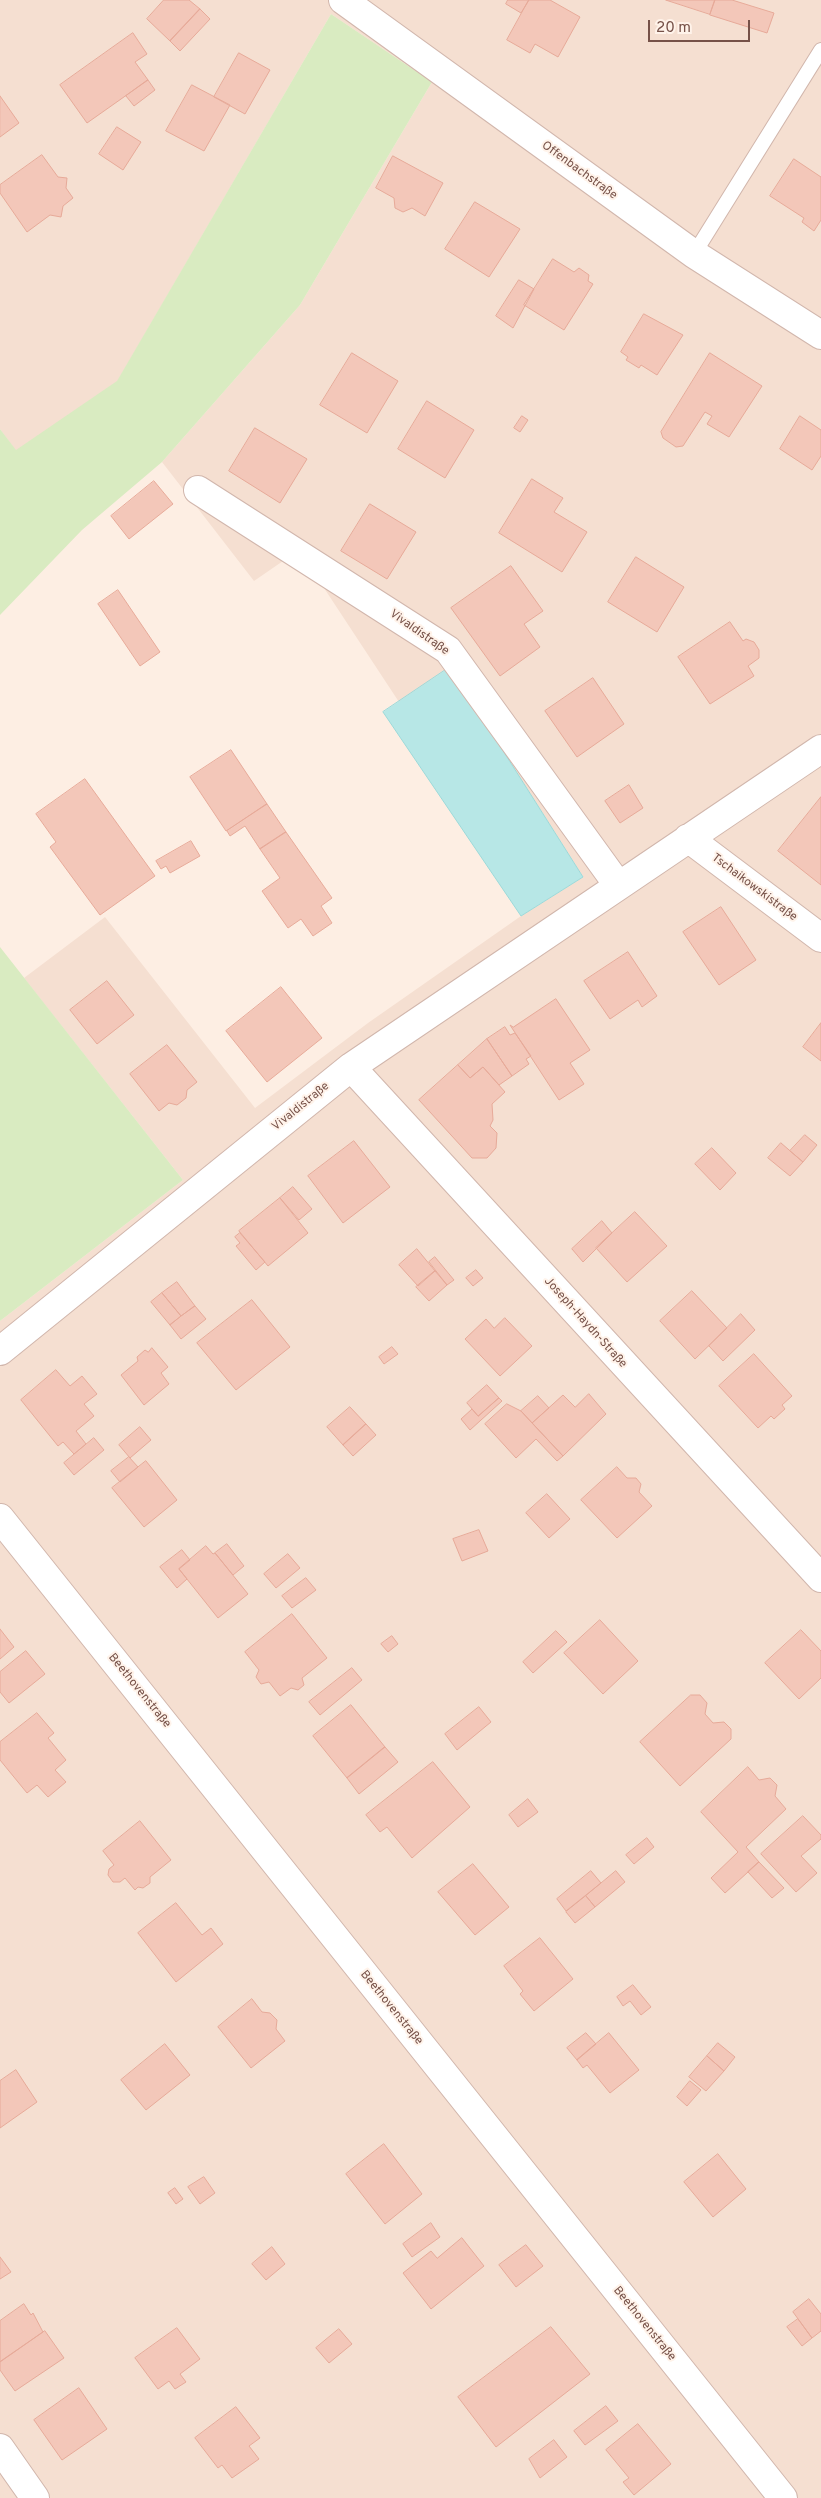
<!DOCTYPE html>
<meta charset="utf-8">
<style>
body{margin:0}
#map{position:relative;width:821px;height:2498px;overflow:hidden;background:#fdeee3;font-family:Overpass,sans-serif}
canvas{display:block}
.scale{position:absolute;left:648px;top:20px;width:102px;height:22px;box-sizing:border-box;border:2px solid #765148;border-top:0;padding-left:6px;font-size:15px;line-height:18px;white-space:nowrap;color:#765148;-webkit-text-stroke:4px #fff3ea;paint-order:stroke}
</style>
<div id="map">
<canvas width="821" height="2498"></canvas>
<div class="scale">20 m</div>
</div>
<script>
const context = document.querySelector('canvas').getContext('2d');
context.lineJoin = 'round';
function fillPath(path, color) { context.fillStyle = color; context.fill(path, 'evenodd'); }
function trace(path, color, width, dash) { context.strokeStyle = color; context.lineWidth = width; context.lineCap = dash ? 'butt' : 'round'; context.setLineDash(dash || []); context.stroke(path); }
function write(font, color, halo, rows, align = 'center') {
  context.font = font + ' Overpass,sans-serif'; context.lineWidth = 4; context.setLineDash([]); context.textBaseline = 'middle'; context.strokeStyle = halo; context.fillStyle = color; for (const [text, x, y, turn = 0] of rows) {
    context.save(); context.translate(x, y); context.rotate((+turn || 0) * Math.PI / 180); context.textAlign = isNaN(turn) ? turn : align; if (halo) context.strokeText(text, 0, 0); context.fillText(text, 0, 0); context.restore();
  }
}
const residential = new Path2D(`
 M0 0H821V2498H0V1321L183 1180 24 978 105 917 255 1108 368 1023 521 916 583 877 450 667 399 702 299 550 254 581 162 462 300 305 432 82 331 14 117 382 16 451 0 429Z`);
const green = new Path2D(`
 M331 14 432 82 300 305 162 462 82 530 0 615V429L16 450 117 381Z
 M0 947 183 1180 0 1321Z`);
const water = new Path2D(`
 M450 667 583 877 521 916 383 712Z`);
const building = new Path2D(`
 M164 0H189L200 9 170 41 147 19Z
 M508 0H529L521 13 506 4Z
 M529 0H550L580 17 558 57 535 44 530 53 507 40Z
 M666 0H715L710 14Z
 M715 0H732L774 13 767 33 710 15Z
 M200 9 210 19 180 51 170 41Z
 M133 33 147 54 135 62 148 80 87 123 60 85Z
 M239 53 270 70 245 114 214 97Z
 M148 80 155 90 134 106 126 96Z
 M192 85 230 105 204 151 166 131Z
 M0 96 19 123 0 137Z
 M117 127 141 142 123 170 99 154Z
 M42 155 58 177 67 178 66 188 73 198 63 206 61 217 50 215 27 232 0 193V185Z
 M393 156 443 183 425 216 412 208 403 212 395 208 394 198 376 188Z
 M794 159 821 177V220L814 231 802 222 804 218 770 196Z
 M475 202 520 229 489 277 445 249Z
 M553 259 574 272 579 268 589 275 588 281 593 284 564 330 524 305Z
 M519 280 534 289 513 328 496 316Z
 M644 314 683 335 657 375 641 365 639 368 626 360 628 357 621 352Z
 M352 353 398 381 367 433 320 405Z
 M710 353 762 386 729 437 707 424 712 416 705 412 683 446 676 447 663 438 661 432Z
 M427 401 474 430 445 478 398 449Z
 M522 416 528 420 520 432 514 428Z
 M800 416 821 430V456L812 470 780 449Z
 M255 428 307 459 280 503 229 471Z
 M532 479 563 498 554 512 587 532 562 572 499 533Z
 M154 481 173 504 129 539 111 516Z
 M370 504 416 532 387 579 341 551Z
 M636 557 684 587 657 632 608 602Z
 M511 566 543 611 524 624 540 647 500 676 451 608Z
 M118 590 160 652 140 666 98 604Z
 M730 622 743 641 746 639 754 642 759 650V658L748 666 754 676 710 704 678 657Z
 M593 678 624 724 577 757 545 711Z
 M231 750 267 804 226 831 190 777Z
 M85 779 155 876 100 915 50 847 56 842 36 814Z
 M629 785 643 808 620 823 605 801Z
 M821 797V885L778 851Z
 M267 804 286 832 260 849 245 826 230 836 227 831Z
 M286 832 332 898 321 906 332 923 313 936 301 919 288 928 262 891 280 878 260 849Z
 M191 841 200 856 170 873 166 866 161 869 156 861Z
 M721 907 756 960 719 985 683 932Z
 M628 952 657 996 642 1007 638 1000 610 1019 584 981Z
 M107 981 134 1015 97 1044 70 1010Z
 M281 987 322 1038 267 1082 226 1031Z
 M556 999 590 1050 570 1063 584 1084 559 1100 510 1025 513 1027Z
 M821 1023V1061L803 1047Z
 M505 1027 510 1035 515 1033 531 1056 526 1059 529 1064 512 1076 487 1039Z
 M487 1039 512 1076 499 1085 483 1067 470 1078 458 1065Z
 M167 1045 197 1082 187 1090 186 1098 177 1105 169 1103 159 1111 130 1074Z
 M458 1065 470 1078 483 1067 505 1092 492 1104 493 1120 490 1126 497 1133 496 1148 487 1158H472L419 1100Z
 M805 1135 817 1145 803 1162 790 1151Z
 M354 1141 390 1187 343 1223 308 1176Z
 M781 1143 803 1162 790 1176 768 1158Z
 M712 1148 736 1173 720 1190 695 1164Z
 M293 1187 312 1209 299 1220 280 1198Z
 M280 1198 308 1233 268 1266 239 1231Z
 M635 1212 667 1246 627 1282 596 1248Z
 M602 1221 612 1233 583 1262 572 1249Z
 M240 1233 265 1262 256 1270 236 1246 240 1243 235 1237Z
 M417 1249 435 1271 418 1286 399 1265Z
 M435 1257 454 1280 447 1285 429 1262Z
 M476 1270 483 1278 473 1286 466 1278Z
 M435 1271 447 1285 429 1301 416 1287Z
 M177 1282 195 1306 181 1316 162 1293Z
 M692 1291 727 1328 695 1359 660 1321Z
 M162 1293 181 1316 170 1325 151 1302Z
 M252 1300 290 1347 236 1390 197 1343Z
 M195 1306 206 1319 181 1339 170 1325Z
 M741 1314 755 1330 723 1361 709 1346Z
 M505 1318 532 1346 500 1376 465 1339 486 1319 494 1328Z
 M392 1347 398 1354 384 1364 379 1357Z
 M152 1348 168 1367 161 1373 169 1384 144 1405 121 1375 138 1361 137 1357 145 1350 148 1352Z
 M754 1354 792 1396 782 1405 785 1409 774 1419 771 1416 758 1428 719 1386Z
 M56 1370 70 1386 82 1376 97 1394 84 1404 94 1416 76 1431 86 1444 74 1454 63 1442 58 1446 21 1400Z
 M487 1385 499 1398 478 1416 467 1403Z
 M589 1394 606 1414 563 1456 532 1423 563 1395 575 1407Z
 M538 1396 549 1408 532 1423 521 1411Z
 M499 1398 502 1401 470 1430 461 1419 472 1409 478 1416Z
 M507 1404 521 1411 563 1456 557 1461 536 1439 516 1458 485 1424Z
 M350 1407 366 1424 343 1445 327 1427Z
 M366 1424 376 1435 353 1456 343 1445Z
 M140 1427 151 1440 130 1458 119 1445Z
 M94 1438 104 1450 74 1475 64 1463Z
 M129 1457 138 1467 120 1482 111 1471Z
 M146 1461 177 1500 144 1527 112 1488Z
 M617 1467 627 1478H636L641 1484 639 1492 652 1506 617 1538 581 1500Z
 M547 1494 570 1519 549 1538 526 1513Z
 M479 1530 488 1551 462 1561 453 1539Z
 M227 1544 244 1566 233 1575 215 1553Z
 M206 1546 213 1554 215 1553 248 1594 218 1618 179 1569Z
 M182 1550 190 1560 179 1569 187 1579 177 1588 160 1567Z
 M288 1554 300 1568 276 1588 264 1574Z
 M306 1578 316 1590 292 1608 282 1596Z
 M292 1614 327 1658 302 1678 304 1685 298 1690 291 1688 280 1696 269 1682 261 1684 256 1677 259 1670 245 1652Z
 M600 1620 638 1661 603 1694 564 1653Z
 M0 1629 14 1647 0 1659Z
 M801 1630 821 1651V1678L799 1699 765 1663Z
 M556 1631 567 1642 533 1673 523 1662Z
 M392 1636 398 1644 388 1652 381 1644Z
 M26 1651 45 1674 9 1703 0 1692V1672Z
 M352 1668 362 1680 320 1715 309 1702Z
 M691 1695H700L707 1703 705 1714 713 1723 724 1722 731 1729V1739L680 1786 640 1742Z
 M351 1705 385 1747 347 1778 313 1736Z
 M479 1707 491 1722 457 1750 445 1734Z
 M37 1713 54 1733 48 1738 66 1760 55 1770 66 1782 48 1797 37 1785 27 1793 0 1760V1742Z
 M385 1747 398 1762 359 1794 347 1778Z
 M433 1762 470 1807 412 1858 387 1827 380 1832 366 1815Z
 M748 1767 759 1780 770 1778 777 1785 775 1796 786 1809 746 1847 759 1862 725 1893 711 1878 738 1852 701 1812Z
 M528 1799 538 1812 518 1827 509 1815Z
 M803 1816 821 1835V1839L801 1856 817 1873 796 1892 761 1854Z
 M140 1821 171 1860 150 1877V1883L143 1888 138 1887 135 1890 125 1878 120 1882H113L108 1875 109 1869 114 1865 103 1851Z
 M647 1838 654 1847 634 1864 626 1855Z
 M759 1862 784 1888 772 1898 748 1872Z
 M473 1864 509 1907 475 1935 438 1892Z
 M591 1871 601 1883 566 1911 557 1899Z
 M616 1871 625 1882 595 1907 586 1896Z
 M586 1896 595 1907 575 1923 566 1912Z
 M176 1903 202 1935 211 1928 223 1944 176 1982 138 1933Z
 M540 1938 573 1979 534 2011 520 1994 523 1991 504 1966Z
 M633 1985 651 2007 641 2015 630 2001 623 2006 617 1997Z
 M252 1999 262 2012 270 2013 277 2020 276 2029 285 2041 251 2068 218 2027Z
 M586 2033 596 2044 577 2060 567 2048Z
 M609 2033 639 2070 610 2093 587 2065 583 2068 577 2060Z
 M718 2043 735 2057 724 2071 707 2056Z
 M165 2044 190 2075 146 2110 121 2080Z
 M707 2056 724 2071 706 2091 689 2077Z
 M16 2070 37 2102 0 2128V2081Z
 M690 2081 701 2090 687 2106 677 2097Z
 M384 2144 422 2194 385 2224 346 2174Z
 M718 2154 746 2189 713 2217 684 2182Z
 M204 2177 215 2193 200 2204 188 2187Z
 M175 2188 183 2199 176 2204 168 2193Z
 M431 2223 440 2237 412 2257 403 2244Z
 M462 2238 484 2266 431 2309 403 2273 431 2251 437 2258Z
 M526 2245 543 2266 516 2287 499 2265Z
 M272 2247 285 2264 266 2280 252 2264Z
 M0 2257 11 2272 0 2279Z
 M809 2299 821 2314V2331L812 2338 793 2312Z
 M24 2304 31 2315 33 2313 43 2332 0 2362V2321Z
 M798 2319 812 2338 802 2346 787 2327Z
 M551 2327 590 2374 496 2447 458 2397Z
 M177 2328 200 2359 180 2374 186 2382 175 2389 169 2381 158 2389 135 2358Z
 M339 2329 352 2344 329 2363 316 2348Z
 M45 2331 64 2358 15 2391 0 2370V2362Z
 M79 2388 107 2429 62 2460 34 2420Z
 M606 2406 618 2421 585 2445 574 2431Z
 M236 2407 260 2438 249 2446 259 2459 232 2478 222 2465 218 2468 195 2438Z
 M638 2424 671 2464 634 2495 623 2482 629 2478 606 2450Z
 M554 2440 567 2457 540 2478 529 2459Z`);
const service = new Path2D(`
 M694 254 821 50`);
const minor = new Path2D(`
 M343 0 694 254 821 335
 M198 490 448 650 618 885
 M688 838 821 938
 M351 1067 821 1578
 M0 1351 351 1067 821 749
 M0 1518 783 2498
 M0 2448 35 2498`);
const streetNames = [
 ["Offenbachstraße",579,171,36],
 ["Vivaldistraße",419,633,35],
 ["Tschaikowskistraße",754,888,37],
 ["Vivaldistraße",301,1107,-39],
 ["Joseph-Haydn-Straße",585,1323,48],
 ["Beethovenstraße",139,1691,51],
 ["Beethovenstraße",391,2008,51],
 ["Beethovenstraße",644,2324,51]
];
fillPath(residential, '#f5dfd1');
fillPath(green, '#d9ebc1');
fillPath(water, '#b7e7e6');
trace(water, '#9cd9d9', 1);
fillPath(building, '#f3c7b9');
trace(building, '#e7aa99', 1);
trace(service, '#d1b6ac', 16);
trace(minor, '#d1b6ac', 30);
trace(service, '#fff', 14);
trace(minor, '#fff', 28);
write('12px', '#765148', '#fff3ea', streetNames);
</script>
